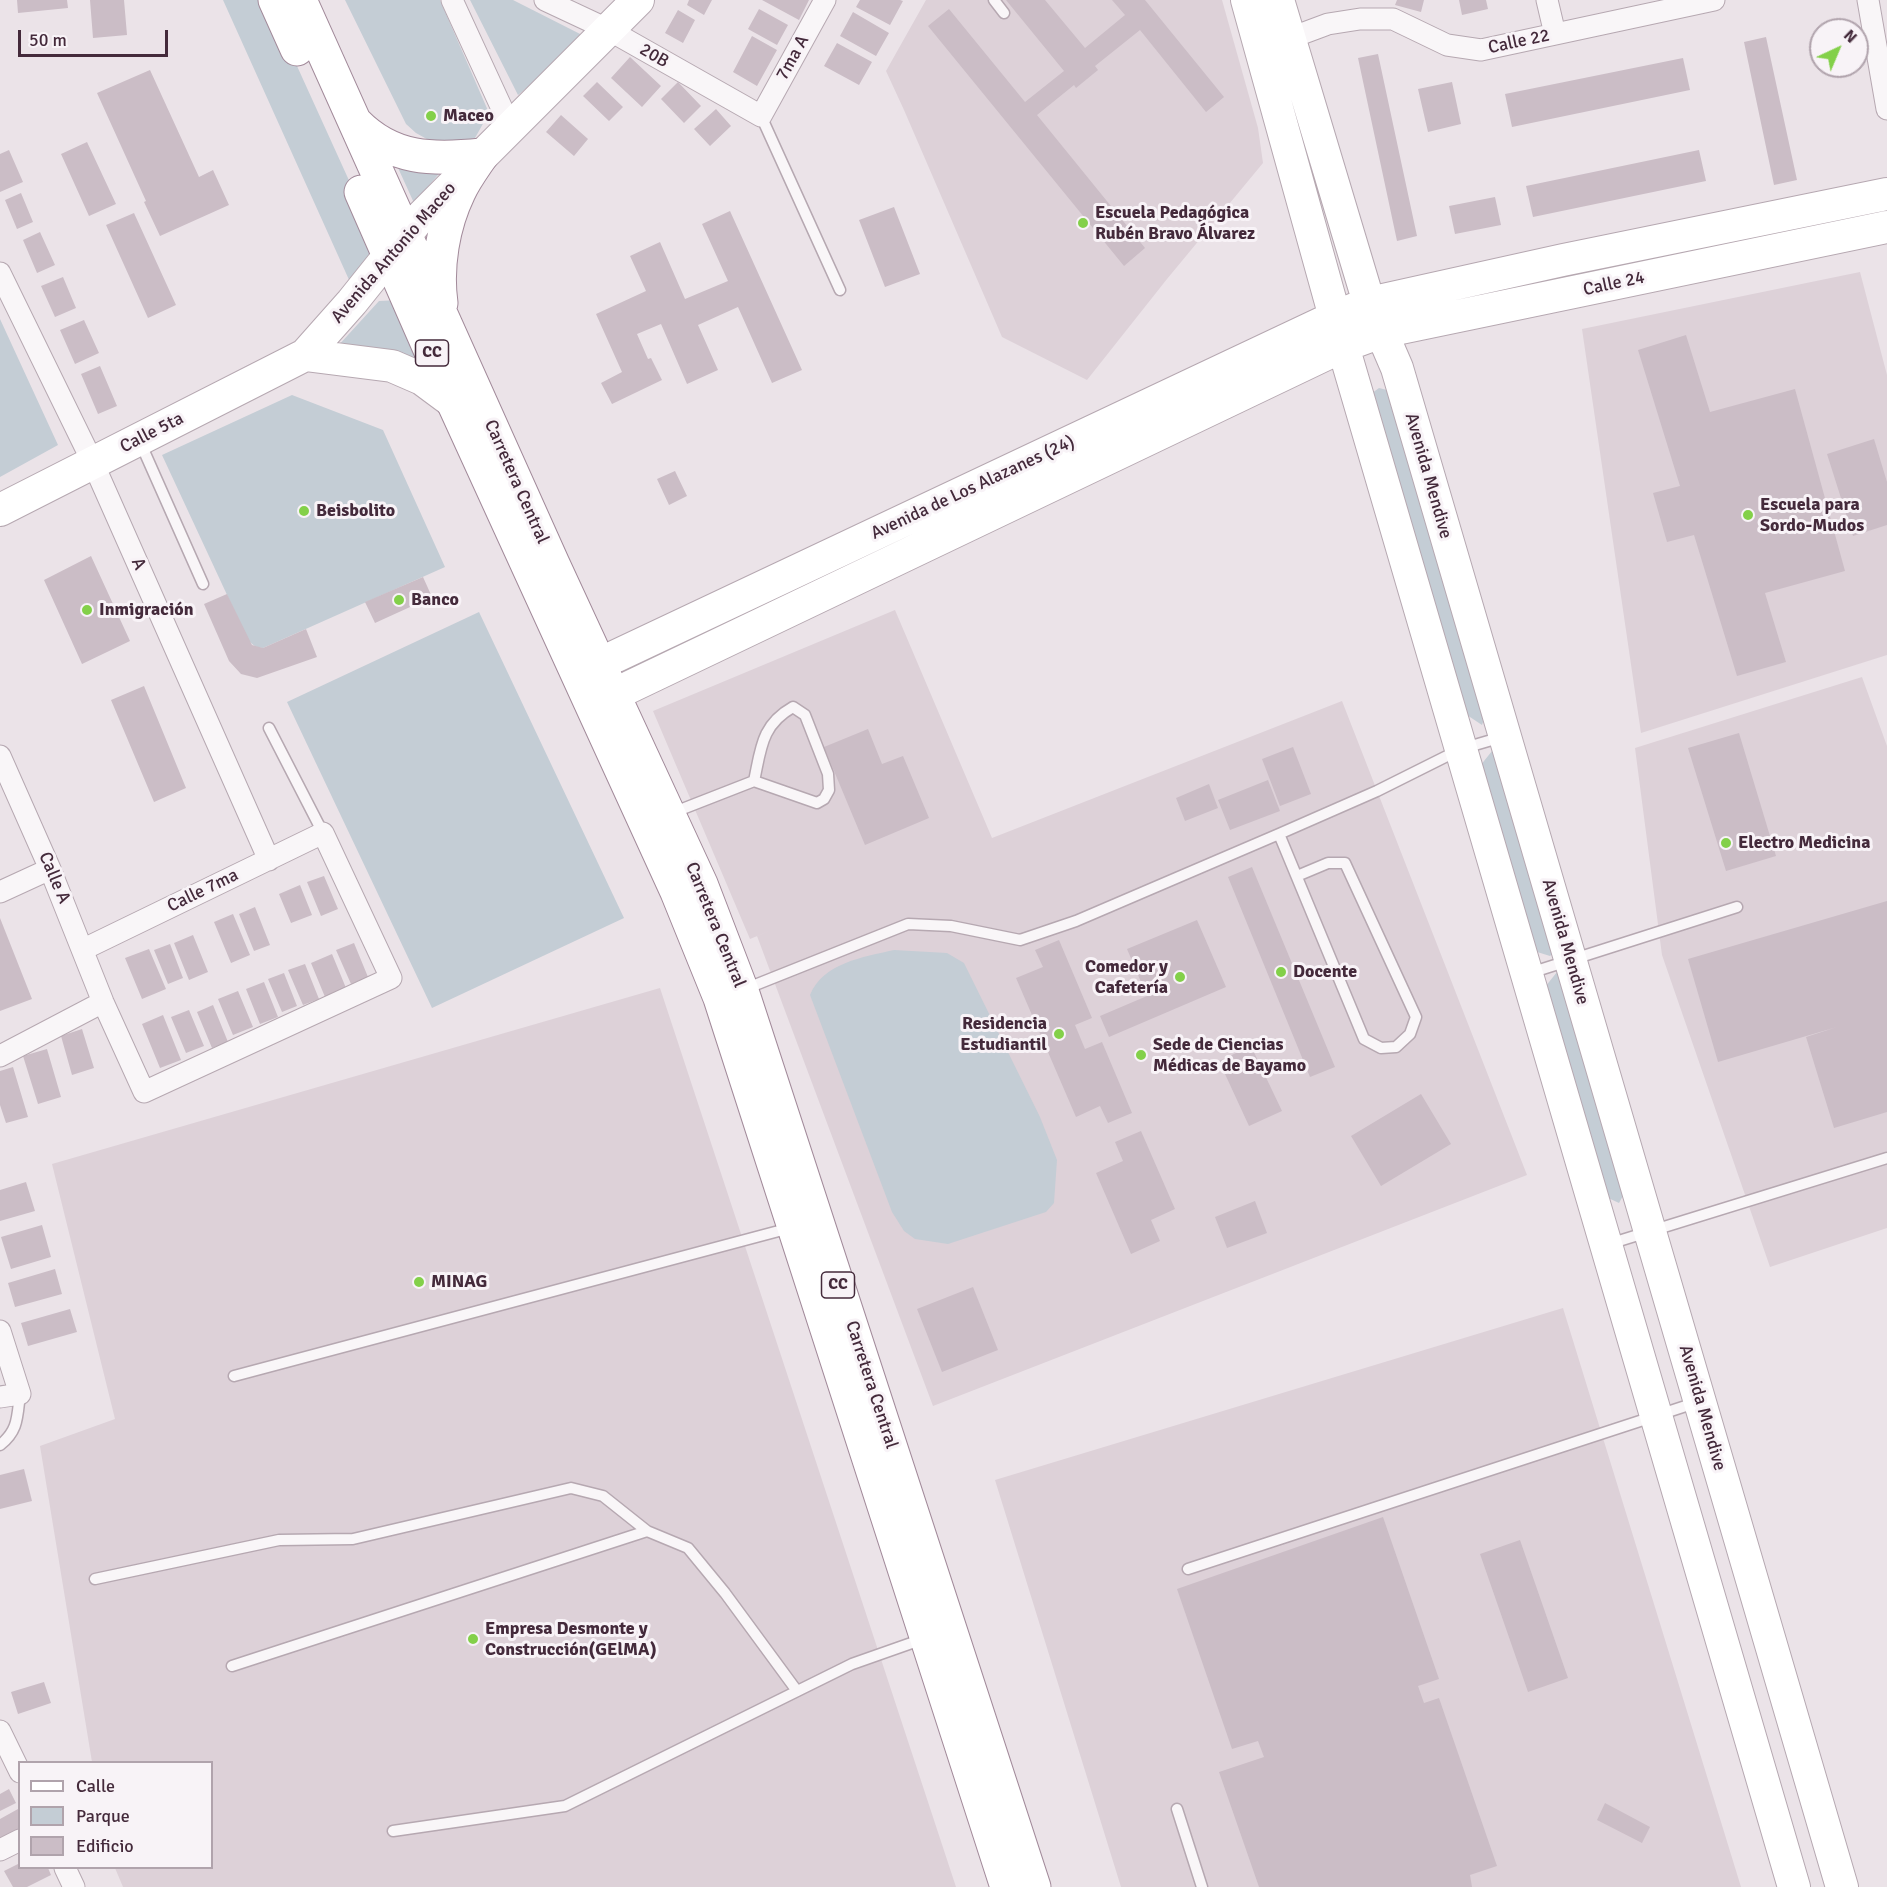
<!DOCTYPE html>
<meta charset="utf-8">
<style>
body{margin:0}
#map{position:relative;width:1887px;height:1887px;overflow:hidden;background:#ebe3e8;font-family:Signika,sans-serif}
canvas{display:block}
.legend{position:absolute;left:18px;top:1761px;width:195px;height:108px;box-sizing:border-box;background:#f8f3f7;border:2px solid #b0a3ac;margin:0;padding:8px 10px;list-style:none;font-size:18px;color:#442a3b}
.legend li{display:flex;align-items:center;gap:12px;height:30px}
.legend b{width:30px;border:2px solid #b0a3ac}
.north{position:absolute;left:1809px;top:18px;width:60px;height:60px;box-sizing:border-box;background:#f8f3f7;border:2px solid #b0a3ac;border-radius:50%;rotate:44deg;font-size:16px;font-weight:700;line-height:24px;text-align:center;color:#442a3b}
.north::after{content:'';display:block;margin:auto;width:21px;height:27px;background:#83d049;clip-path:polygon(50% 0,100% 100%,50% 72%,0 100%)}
.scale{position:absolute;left:18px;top:30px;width:150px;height:27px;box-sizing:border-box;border:3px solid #442a3b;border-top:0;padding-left:8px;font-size:18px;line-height:21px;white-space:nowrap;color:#442a3b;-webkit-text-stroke:4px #f8f3f7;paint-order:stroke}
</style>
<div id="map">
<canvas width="1887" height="1887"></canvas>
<ul class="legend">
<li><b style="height:8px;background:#fff"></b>Calle</li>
<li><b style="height:16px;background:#c4cdd5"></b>Parque</li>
<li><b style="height:16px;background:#cbbdc6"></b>Edificio</li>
</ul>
<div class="north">N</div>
<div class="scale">50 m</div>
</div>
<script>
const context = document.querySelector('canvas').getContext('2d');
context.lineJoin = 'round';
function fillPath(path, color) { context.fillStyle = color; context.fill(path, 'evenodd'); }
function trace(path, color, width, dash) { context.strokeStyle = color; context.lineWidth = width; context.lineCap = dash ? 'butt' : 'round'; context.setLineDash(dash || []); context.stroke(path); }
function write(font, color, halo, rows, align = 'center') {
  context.font = font + ' Signika,sans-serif'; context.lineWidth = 6; context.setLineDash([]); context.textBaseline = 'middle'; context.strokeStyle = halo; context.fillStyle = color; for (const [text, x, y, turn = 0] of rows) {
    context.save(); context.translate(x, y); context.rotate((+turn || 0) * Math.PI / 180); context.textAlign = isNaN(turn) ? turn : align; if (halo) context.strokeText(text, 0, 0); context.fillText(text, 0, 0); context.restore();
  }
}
const built = new Path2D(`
 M926 0H1222L1258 128 1263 163 1167 279 1087 380 1002 337 904 110 886 71Z
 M1860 272 1887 375V655L1641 733 1582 329Z
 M895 610 992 838 1342 701 1527 1175 933 1406 757 936 774 929 750 939 653 711Z
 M1862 677 1887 746V1228L1770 1267 1662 955 1635 748Z
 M660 988 956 1887H123L115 1868H212V1762H92L40 1446 115 1419 52 1164Z
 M1563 1308 1741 1887H1121L995 1480Z`);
const green = new Path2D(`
 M223 0H267L377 242 375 255 350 282Z
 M345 0H440L489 113 475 138 443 148 416 133 406 124Z
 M470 0H513L588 38 518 95Z
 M394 159 443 169 414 203Z
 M400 300 433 374 337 347 379 301Z
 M0 319 58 445 0 477Z
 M1379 388 1391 391 1490 703 1482 725 1467 715 1368 396Z
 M292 395 383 430 445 567 263 648C256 648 253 645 248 640L162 455Z
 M479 612 624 918 432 1008 287 702Z
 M1492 751 1505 759 1562 946 1550 956 1534 951 1480 766Z
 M894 950 947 953 964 963 1040 1117 1057 1160 1054 1203 1046 1212 948 1244 915 1239 904 1231 892 1212 810 995C823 963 863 957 894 950Z
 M1557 972 1570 980 1629 1185 1619 1203 1604 1196 1545 987Z`);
const building = new Path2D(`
 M17 0H67L68 8 18 13Z
 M90 0H124L127 35 93 38Z
 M689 0H712L704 15 687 5Z
 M762 0H809L799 20Z
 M860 0H900L903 1 890 25 856 7Z
 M1006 0H1045L1085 48 1125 15 1112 0H1145L1224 97 1206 112 1140 30 1095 66 1098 70 1076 88 1074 85 1037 115 1145 248 1124 266 928 26 949 9 1025 102 1064 71Z
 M1397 0H1424L1421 12 1395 5Z
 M1459 0H1486L1488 9 1462 15Z
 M759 9 788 25 777 45 748 29Z
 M678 10 695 20 683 43 665 33Z
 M853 12 889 33 876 56 840 36Z
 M752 36 777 50 757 86 733 72Z
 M1766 37 1797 180 1774 185 1744 42Z
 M837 43 872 62 859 85 824 66Z
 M1378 54 1417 236 1397 241 1358 58Z
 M630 57 661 86 642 107 611 78Z
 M1683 58 1690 90 1512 127 1505 94Z
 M150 70 199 177 213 170 229 205 160 236 144 202 146 201 97 93Z
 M597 82 623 107 609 121 583 96Z
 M678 82 701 106 684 123 661 99Z
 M1452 82 1461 124 1428 132 1418 89Z
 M716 109 731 126 710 146 694 129Z
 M561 115 588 139 574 156 546 132Z
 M87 142 116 204 89 216 61 154Z
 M9 150 23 182 0 192V154Z
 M1699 150 1706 181 1533 217 1526 186Z
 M21 193 33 222 17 229 5 200Z
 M1495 197 1501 225 1455 234 1449 206Z
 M894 207 920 274 885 287 859 220Z
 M730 211 802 370 772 383 738 307 698 325 718 370 687 384 661 324 637 334 648 359 651 358 662 380 612 404 601 383 622 372 596 314 646 291 630 256 660 242 685 299 728 281 702 224Z
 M134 213 176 305 148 318 106 225Z
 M40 232 55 265 37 273 23 240Z
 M63 277 76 308 55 317 41 286Z
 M84 320 99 353 75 364 60 330Z
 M1686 335 1710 412 1795 389 1845 571 1765 593 1786 662 1737 676 1694 535 1667 542 1653 493 1680 486 1638 350Z
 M100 366 117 406 98 414 81 374Z
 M1874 439 1887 482V525L1853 536 1827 454Z
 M675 471 687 496 669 505 657 479Z
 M91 556 130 641 82 664 44 580Z
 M423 577 432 597 375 623 365 602Z
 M227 594 252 645 263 648 306 629 317 657 257 678 241 674 229 661 204 604Z
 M144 686 186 788 154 802 111 700Z
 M868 729 882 764 903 756 929 818 865 845 824 747Z
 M1739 733 1776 856 1726 871 1688 748Z
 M1293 747 1311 794 1280 806 1262 759Z
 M1268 780 1280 811 1230 830 1218 800Z
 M1209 784 1218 808 1185 821 1176 798Z
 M1252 867 1335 1067 1310 1077 1228 877Z
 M324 876 338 909 321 916 307 882Z
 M300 885 312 915 291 923 279 894Z
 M1887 901V1112L1834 1128 1806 1037 1837 1027 1718 1062 1688 959Z
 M255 907 270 945 254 951 239 914Z
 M233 914 250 955 231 963 214 922Z
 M0 918 32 999 0 1011Z
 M1197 920 1226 987 1109 1037 1100 1016 1147 996 1127 949Z
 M193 935 208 972 189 980 174 943Z
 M1059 940 1092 1018 1075 1025 1085 1049 1102 1042 1132 1113 1108 1123 1100 1106 1076 1117 1016 978 1043 967 1035 950Z
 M354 943 368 977 351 984 336 950Z
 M170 944 183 978 168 984 154 950Z
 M149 949 166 989 142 999 125 958Z
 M332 954 346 988 325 997 311 963Z
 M305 964 319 999 303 1005 288 970Z
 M284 973 297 1006 282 1012 268 979Z
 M264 982 278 1017 260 1024 246 989Z
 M238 991 253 1027 233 1035 218 999Z
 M213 1005 228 1042 212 1048 197 1012Z
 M189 1010 204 1046 186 1053 171 1017Z
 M163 1015 181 1060 160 1068 142 1024Z
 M82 1029 94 1068 72 1075 61 1036Z
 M1251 1046 1282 1111 1249 1126 1219 1061Z
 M47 1049 61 1097 38 1104 23 1056Z
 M13 1067 28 1117 6 1123 0 1105V1071Z
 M1421 1094 1451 1144 1381 1186 1351 1136Z
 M1141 1131 1175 1209 1151 1220 1160 1241 1131 1254 1096 1173 1123 1161 1115 1142Z
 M26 1182 35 1211 0 1221V1190Z
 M1255 1201 1267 1233 1227 1248 1215 1217Z
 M42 1225 51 1257 11 1269 1 1237Z
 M55 1269 62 1294 15 1307 8 1283Z
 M973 1287 998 1350 942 1372 917 1309Z
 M70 1309 77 1332 28 1346 21 1323Z
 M24 1469 32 1501 0 1509V1475Z
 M1383 1517 1439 1679 1418 1686 1424 1703 1439 1698 1497 1866 1470 1875 1472 1887H1259L1219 1772 1264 1757 1258 1741 1232 1749 1177 1589Z
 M1520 1540 1568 1678 1528 1692 1480 1554Z
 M44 1682 51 1703 18 1714 11 1692Z
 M9 1789 16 1803 0 1811V1794Z
 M1605 1803 1650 1827 1642 1843 1597 1820Z
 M18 1809 20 1833 0 1844V1819Z
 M20 1863V1868H48L51 1875 27 1887H13L4 1871Z`);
const lane = new Path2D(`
 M994 0 1004 13
 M761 116 840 290
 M140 442 203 584
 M269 728 323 833
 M672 813 754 781 817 803 824 799 829 790 828 774 805 715 793 707C761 725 761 749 754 781
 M1279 834 1364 1039 1381 1048 1396 1047 1410 1034 1416 1017 1345 863H1328L1297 876
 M1530 973 1737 907
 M745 989 908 924 951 926 1020 940 1076 921 1279 834 1377 791 1461 749 1502 737
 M1609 1244 1887 1158
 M234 1376 790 1228
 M0 1445C19 1430 17 1416 20 1394
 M1188 1569 1698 1402
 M95 1579 279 1540 353 1539 571 1488 603 1496 647 1531
 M232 1666 647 1531 688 1548 725 1593 797 1691
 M1177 1809 1202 1887
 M393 1831 565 1806 852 1664 923 1639`);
const street = new Path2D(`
 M452 0 510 126
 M545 0 609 30 761 116 825 0
 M1547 0 1555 34
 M1868 0 1887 109
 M1277 43 1328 24 1360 19H1393L1447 45 1481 50 1714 0
 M0 273 93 463 269 860
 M0 756 50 869 103 1002 144 1092 391 978 323 833 84 949
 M0 892 50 869
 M0 1056 103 1002
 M0 1331 20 1394 0 1397
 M0 1731 20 1772
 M0 1850 20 1840
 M65 1868 74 1887`);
const secondary = new Path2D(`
 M1247 0 1343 346 1794 1887
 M1278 0 1369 303 1397 368 1842 1887
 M305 355 392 366 422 379 453 402
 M0 510 305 355 352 302 416 222 638 0
 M578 674 1335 317 1369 303 1563 260 1887 194
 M592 705 1343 346 1381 332 1887 227`);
const highway = new Path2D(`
 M275 0 297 49
 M300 0 553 564 701 884 742 991 1034 1887
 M356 123C392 160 433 160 482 155
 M361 192 453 402 677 892 720 998 1007 1887
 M441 303C436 267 443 225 459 192 465 179 474 167 482 155`);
const markers = [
 [431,116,6,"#83d049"],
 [1083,223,6,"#83d049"],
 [304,511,6,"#83d049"],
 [1748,515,6,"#83d049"],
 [399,600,6,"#83d049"],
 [87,610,6,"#83d049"],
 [1726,843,6,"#83d049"],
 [1281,972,6,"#83d049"],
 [1180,977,6,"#83d049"],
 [1059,1034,6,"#83d049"],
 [1141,1055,6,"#83d049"],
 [419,1282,6,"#83d049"],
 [473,1639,6,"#83d049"]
];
const shields = [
 [432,353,33],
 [838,1285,33]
];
const shieldNames = [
 ["CC",432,353],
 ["CC",838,1285]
];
const streetNames = [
 ["Calle 22",1519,42,-12],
 ["20B",654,56,30],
 ["7ma A",793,58,-61],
 ["Avenida Antonio Maceo",394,253,-49],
 ["Calle 24",1614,284,-12],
 ["Calle 5ta",152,433,-27],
 ["Avenida Mendive",1428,476,74],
 ["Carretera Central",516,482,66],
 ["Avenida de Los Alazanes (24)",973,488,-25],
 ["A",138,564,66],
 ["Calle A",54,878,67],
 ["Calle 7ma",203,891,-26],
 ["Carretera Central",715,925,68],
 ["Avenida Mendive",1565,942,74],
 ["Carretera Central",871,1385,72],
 ["Avenida Mendive",1702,1408,74]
];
const poiNames = [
 ["Maceo",443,116],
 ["Escuela Pedagógica",1095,213],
 ["Rubén Bravo Álvarez",1095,234],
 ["Escuela para",1760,505],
 ["Sordo-Mudos",1760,526],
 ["Beisbolito",316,511],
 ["Banco",411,600],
 ["Inmigración",99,610],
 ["Electro Medicina",1738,843],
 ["Comedor y",1168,967,"right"],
 ["Cafetería",1168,988,"right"],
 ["Docente",1293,972],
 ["Residencia",1047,1024,"right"],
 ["Estudiantil",1047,1045,"right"],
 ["Sede de Ciencias",1153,1045],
 ["Médicas de Bayamo",1153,1066],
 ["MINAG",431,1282],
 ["Empresa Desmonte y",485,1629],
 ["Construcción(GElMA)",485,1650]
];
fillPath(built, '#ddd1d8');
fillPath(green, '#c4cdd5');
fillPath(building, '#cbbdc6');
trace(lane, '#b6a8b1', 13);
trace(street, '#b6a8b1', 23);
trace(secondary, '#b6a8b1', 34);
trace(highway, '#a28a9a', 35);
trace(lane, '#f9f6f8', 10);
trace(street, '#f9f6f8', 21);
trace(secondary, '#fff', 32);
trace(highway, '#fff', 33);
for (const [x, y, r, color] of markers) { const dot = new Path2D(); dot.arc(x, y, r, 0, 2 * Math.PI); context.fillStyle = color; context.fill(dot); trace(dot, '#f8f3f7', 2); }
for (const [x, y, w] of shields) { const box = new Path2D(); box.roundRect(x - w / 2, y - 13, w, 26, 4.5); context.fillStyle = '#f8f3f7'; context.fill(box); trace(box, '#442a3b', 1.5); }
write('bold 16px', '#442a3b', null, shieldNames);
write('18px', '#442a3b', '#f8f3f7', streetNames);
write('bold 18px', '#442a3b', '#f8f3f7', poiNames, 'left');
</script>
